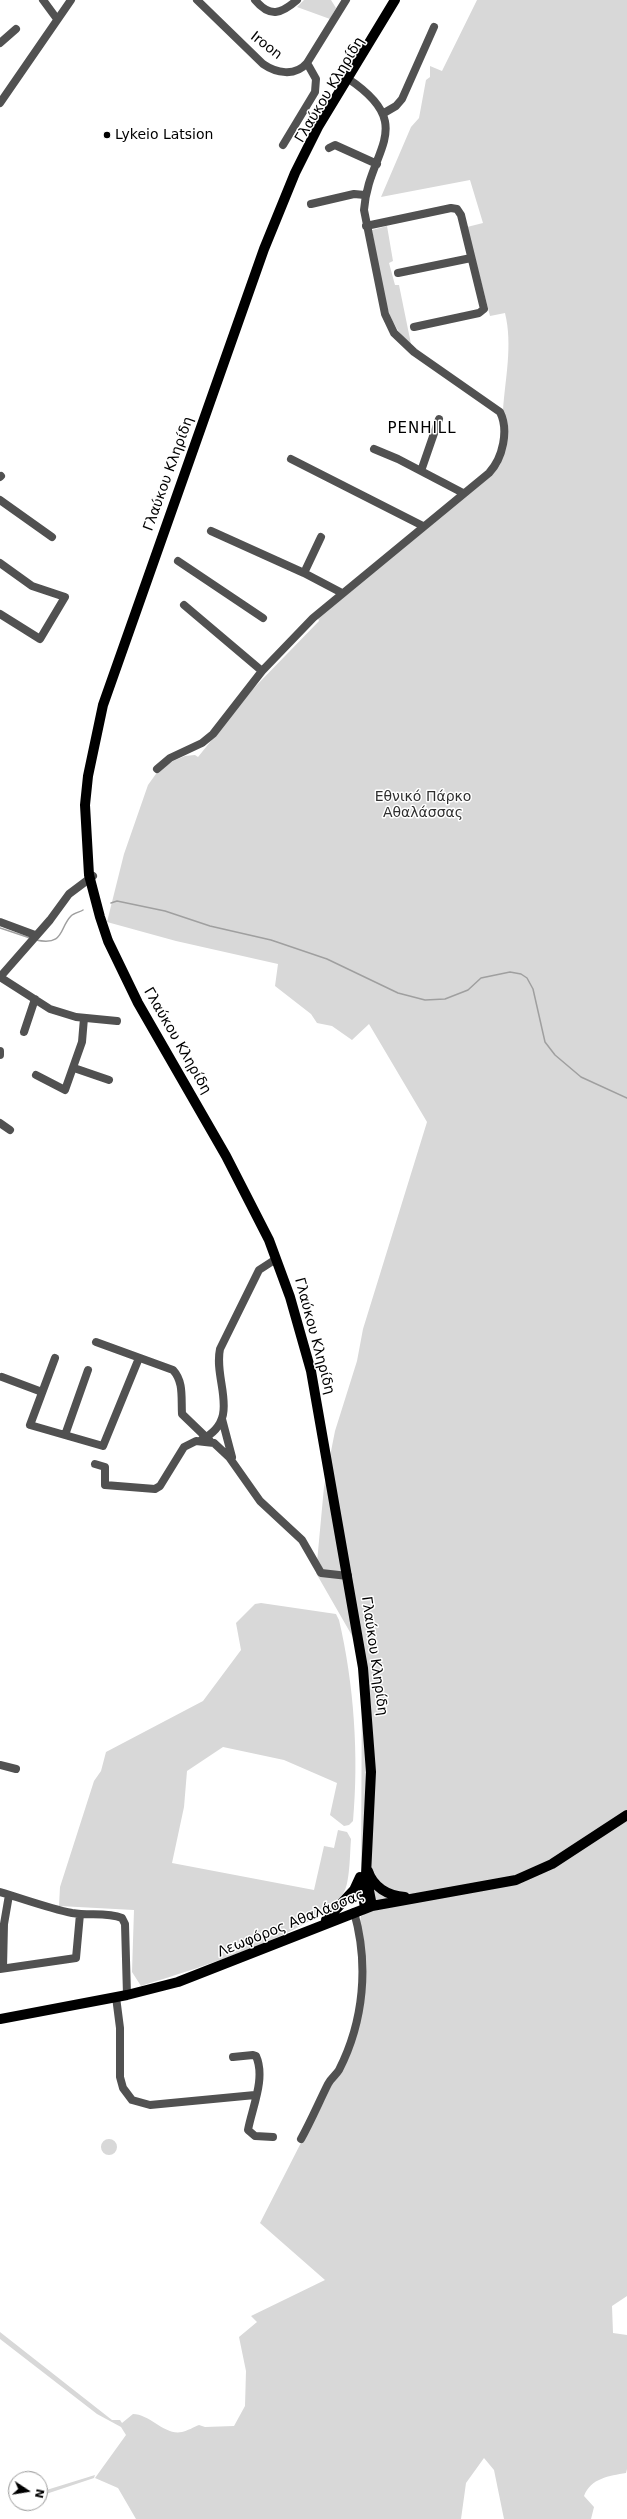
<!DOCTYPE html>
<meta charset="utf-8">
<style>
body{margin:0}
#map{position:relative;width:627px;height:2519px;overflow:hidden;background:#fff;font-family:"DejaVu Sans",sans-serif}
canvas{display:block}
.north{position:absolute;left:8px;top:2471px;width:40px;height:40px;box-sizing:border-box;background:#fff;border:1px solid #999;border-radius:50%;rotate:102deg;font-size:11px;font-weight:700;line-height:16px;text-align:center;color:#000}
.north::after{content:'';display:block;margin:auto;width:14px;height:18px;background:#000;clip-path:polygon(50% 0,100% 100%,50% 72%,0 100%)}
</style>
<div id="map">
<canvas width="627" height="2519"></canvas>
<div class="north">N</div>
</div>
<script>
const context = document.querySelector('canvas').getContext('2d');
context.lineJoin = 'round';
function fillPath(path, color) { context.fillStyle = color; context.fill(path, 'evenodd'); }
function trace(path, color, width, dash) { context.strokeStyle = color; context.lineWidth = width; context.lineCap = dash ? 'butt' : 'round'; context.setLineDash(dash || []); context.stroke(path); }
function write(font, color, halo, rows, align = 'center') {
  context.font = font + ' "DejaVu Sans",sans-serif'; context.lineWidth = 3; context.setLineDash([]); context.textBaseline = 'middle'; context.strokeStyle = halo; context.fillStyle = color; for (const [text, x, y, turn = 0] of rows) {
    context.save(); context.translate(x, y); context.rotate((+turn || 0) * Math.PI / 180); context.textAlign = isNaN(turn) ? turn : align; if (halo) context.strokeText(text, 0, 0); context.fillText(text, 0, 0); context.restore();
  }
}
const green = new Path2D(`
 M304 0H331L336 8 330 19 297 7Z
 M477 0H627V2296L612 2306 613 2333 627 2335V2469L626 2473C609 2476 591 2478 584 2496L594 2507 591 2519H504L494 2470 484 2458 466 2483 461 2519H136L118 2488 95 2478 126 2435 121 2427 97 2414 0 2339V2332L112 2420H120L122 2423 133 2414C150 2414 165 2436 182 2432 187 2431 194 2427 199 2425L205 2427 234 2426 245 2406 246 2371 239 2337 257 2322 251 2316 325 2280 260 2223 354 2039 359 2022 360 1921 361 1916 364 1915 361 1886 362 1653 316 1573 324 1487 335 1431 357 1361 363 1329 427 1122 369 1024 352 1040 332 1026 317 1023 311 1014 275 986 278 964 176 941 107 922 124 854 148 785 158 771 173 761 185 756 195 755 198 757 252 690 319 621 318 618 500 465 502 458C502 442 502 427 503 411 505 379 513 346 505 313L490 316 467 227 483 223 470 180 381 197 411 127 419 118 426 80 430 77V66L442 71Z
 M387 226 393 261 389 263 395 285H399L411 344C381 323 379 264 372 230Z
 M261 1603 336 1614 339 1620C354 1684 359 1756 353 1821L349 1825 344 1826 330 1815 337 1783 284 1760 223 1747 187 1771 184 1807 172 1863 314 1890 324 1846 334 1848 338 1830 347 1832 351 1839C350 1851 350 1879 345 1890 326 1930 186 1972 141 1986L132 1972 134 1910 59 1906 60 1887 94 1781 101 1771 106 1752 203 1701 241 1650 236 1623 255 1604Z
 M101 2147a8 8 0 1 1 16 0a8 8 0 1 1-16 0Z
 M95 2475 94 2478 40 2496V2492Z`);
const stream = new Path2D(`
 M111 903 117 901 165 911 210 926 271 940 327 959 398 993 425 1000 445 999 468 990 481 978 510 972 521 974 527 978 533 989 545 1042 555 1055 581 1077 627 1098
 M0 928 30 938
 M36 940C65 946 59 928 71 916 74 913 80 912 83 910`);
const minor = new Path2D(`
 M43 0 57 19
 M197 0 263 64C276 73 295 77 307 63L346 0
 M255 0C270 18 281 14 297 0
 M0 43 16 29
 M0 103 71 0
 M384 113 396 106 402 99 434 27
 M283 145 315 92 316 79 307 63
 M329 148 335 145 377 164
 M311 204 354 194 365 195
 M366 226 451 208 457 209 461 215 484 309 479 313 414 327
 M398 273 471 258
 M374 449 398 459 463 493
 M291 459 423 526
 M421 471 439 419
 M0 477 1 476
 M0 500 52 537
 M211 531 304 573 342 593
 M178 561 263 618
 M0 563 32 586 65 597 40 639 0 614
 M304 573 321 537
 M184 605 262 671
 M157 769 170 758 202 743 213 734 262 671 313 618 489 473C503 458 509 430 500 412L414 352 394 333 385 314 364 210C368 150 420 126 347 78
 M0 922 35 935
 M0 977 50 920 69 894 93 876
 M0 977 50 1009 76 1017 117 1021
 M24 1032 35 999
 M0 1051V1055
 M74 1068 109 1080
 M36 1075 65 1090 82 1042 84 1018
 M0 1123 10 1130
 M96 1342 173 1370C184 1382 181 1398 182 1414L210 1441
 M55 1358 30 1425 103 1446 139 1358
 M2 1377 42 1392
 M222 1419 232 1457
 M65 1435 88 1370
 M201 1440C243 1419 213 1382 220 1349L259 1270 276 1259
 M95 1464 105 1467V1485L155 1489 160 1486 184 1447 196 1441 214 1443 229 1457 260 1501 302 1540 321 1573 348 1576
 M0 1765 16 1769
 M0 1892C24 1899 48 1908 72 1913 89 1916 107 1912 122 1918L125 1924 127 1995
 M3 1968 4 1924 9 1895
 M0 1969 76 1958 80 1914
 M116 1997 120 2028V2077L123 2088 132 2100 150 2105 255 2095
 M233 2057 253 2055 256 2056C266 2078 252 2108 248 2130L255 2136 273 2137
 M301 2139C311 2121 319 2102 328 2084 331 2078 336 2075 339 2070 364 2021 369 1964 354 1912`);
const major = new Path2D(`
 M368 1871C373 1887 388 1896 405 1897
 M361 1883 365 1908
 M372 1906 366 1875 371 1772 363 1668 311 1371 290 1297 269 1240 226 1156 138 1003 108 941 100 917 89 875 85 805 88 776 103 705 264 249 295 173 318 127 395 0
 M326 1920 354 1890 360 1877
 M0 2019 127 1995 178 1982 372 1906 516 1880 552 1864 627 1815`);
const markers = [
 [107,135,4,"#000"]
];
const streetNames = [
 ["Iroon",266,46,38],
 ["Γλαύκου Κληρίδη",330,90,-59],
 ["Γλαύκου Κληρίδη",169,474,-70],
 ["Γλαύκου Κληρίδη",177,1041,60],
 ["Γλαύκου Κληρίδη",314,1336,75],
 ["Γλαύκου Κληρίδη",374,1656,82],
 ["Λεωφόρος Αθαλάσσας",291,1924,-22]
];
const poiNames = [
 ["Lykeio Latsion",115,135]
];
const parkNames = [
 ["Εθνικό Πάρκο",423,797],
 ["Αθαλάσσας",423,813]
];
const neighbourhoodNames = [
 ["PENHILL",422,429]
];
fillPath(green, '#d8d8d8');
trace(stream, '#9f9f9f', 1.5);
trace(minor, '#515151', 8);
trace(major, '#000', 10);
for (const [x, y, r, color] of markers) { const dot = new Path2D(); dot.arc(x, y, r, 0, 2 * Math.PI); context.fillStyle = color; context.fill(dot); trace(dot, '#fff', 1.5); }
write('14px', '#000', '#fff', streetNames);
write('14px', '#000', '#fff', poiNames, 'left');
write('14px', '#2f2f2f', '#fff', parkNames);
context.letterSpacing = '1px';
write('15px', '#000', '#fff', neighbourhoodNames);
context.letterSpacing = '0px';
</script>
